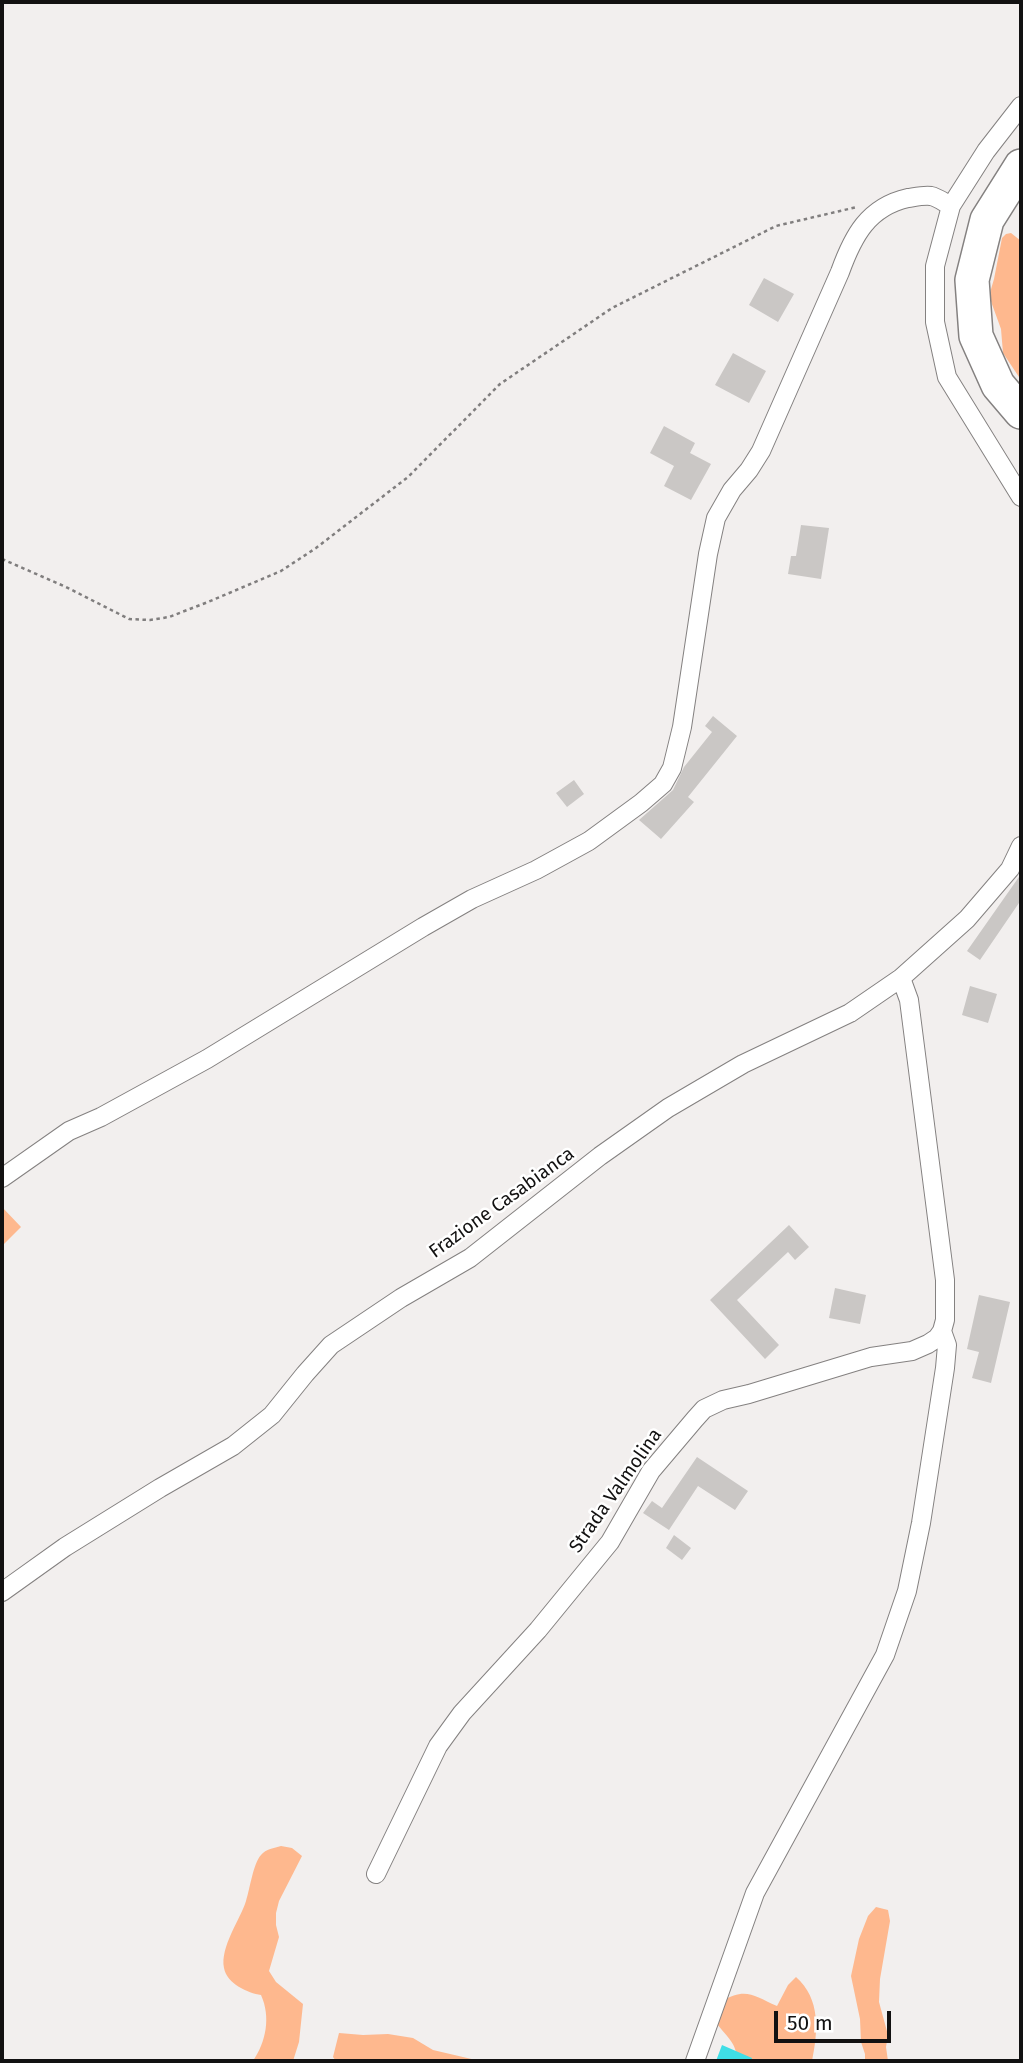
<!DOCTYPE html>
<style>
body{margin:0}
#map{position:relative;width:1023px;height:2063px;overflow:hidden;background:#f2efee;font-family:"Fira Sans",sans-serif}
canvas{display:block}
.frame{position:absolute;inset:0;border:4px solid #121111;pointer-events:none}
.scale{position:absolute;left:774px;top:2011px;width:117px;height:32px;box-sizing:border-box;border:4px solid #121111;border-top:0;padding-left:9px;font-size:21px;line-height:24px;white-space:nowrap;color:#121111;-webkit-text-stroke:5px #fff;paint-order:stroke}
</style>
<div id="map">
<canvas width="1023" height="2063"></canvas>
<div class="frame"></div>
<div class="scale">50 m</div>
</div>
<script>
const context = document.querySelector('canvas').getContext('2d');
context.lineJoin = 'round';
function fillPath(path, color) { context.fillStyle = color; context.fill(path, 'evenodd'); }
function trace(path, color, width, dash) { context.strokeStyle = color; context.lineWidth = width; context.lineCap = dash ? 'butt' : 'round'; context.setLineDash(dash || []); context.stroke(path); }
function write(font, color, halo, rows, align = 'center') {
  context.font = font + ' "Fira Sans",sans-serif'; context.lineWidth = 5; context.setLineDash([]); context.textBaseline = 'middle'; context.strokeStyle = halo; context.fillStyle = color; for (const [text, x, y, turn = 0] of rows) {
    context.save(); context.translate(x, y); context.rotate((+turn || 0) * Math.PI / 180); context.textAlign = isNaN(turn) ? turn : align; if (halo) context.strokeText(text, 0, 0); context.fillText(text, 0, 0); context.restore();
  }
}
const green = new Path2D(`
 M1011 233 1021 241V380L1003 353 1001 329 989 296 994 279 1002 238 1006 234Z
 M2 1207 21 1227 2 1246Z
 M281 1846 292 1848 302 1856 279 1901 276 1913V1925L279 1937 269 1971 276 1982 303 2004 299 2042 293 2061H253C266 2042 271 2017 261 1995 248 1993 227 1984 224 1968 220 1947 240 1920 246 1901 250 1889 253 1864 261 1855 266 1849 274 1848 281 1846Z
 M876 1907 888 1910 890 1921 880 1979 879 2002 888 2035 886 2047 888 2061H865V2054L861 2042 860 2019 851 1976 859 1939 868 1916Z
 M796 1977C821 1999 818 2032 812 2061H737C737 2043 727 2037 717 2024L722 2001C746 1987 754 1996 777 2006L788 1985Z
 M339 2033 363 2035 388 2034 413 2038 433 2050 480 2061H336L333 2057Z`);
const water = new Path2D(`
 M722 2045 752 2058 751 2061H716Z`);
const building = new Path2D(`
 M764 278 794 294 778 322 749 305Z
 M733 353 766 371 749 403 715 385Z
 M664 426 695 443 690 453 711 464 691 500 664 486 674 466 650 453Z
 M801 525 829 528 821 579 788 574 791 556H796Z
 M713 716 737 736 688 797 694 802 661 839 639 820 673 790 684 767 712 732 705 726Z
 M574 780 584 794 567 807 556 793Z
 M1021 874V900L980 960 967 951Z
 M970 986 997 994 988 1023 962 1015Z
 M789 1225 809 1247 795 1260 788 1252 737 1300 779 1345 765 1359 710 1300Z
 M835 1288 866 1295 860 1324 829 1318Z
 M979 1295 1010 1302 991 1383 972 1378 979 1352 967 1349Z
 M697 1457 748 1491 735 1510 698 1486 669 1530 643 1513 652 1501 662 1508Z
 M674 1535 691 1548 682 1560 666 1548Z`);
const path = new Path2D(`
 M2 559 66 587 129 619 150 620 169 617 208 602 281 571 316 548 408 477 500 384 612 308 776 226 857 207`);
const street = new Path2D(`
 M1021 106 986 151 951 206 935 266V322L947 377 1021 497
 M2 1178 69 1131 101 1117 207 1059 423 927 472 899 536 870 589 841 641 803 663 784 672 768 682 727 708 554 716 518 732 490 749 470 761 451 840 272C853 236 868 207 908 198 915 197 924 195 931 196 937 197 945 203 951 206
 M2 1592 65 1547 160 1488 233 1446 272 1415 305 1374 331 1345 401 1298 470 1258 600 1156 668 1108 743 1064 850 1013 901 978 967 919 1010 869 1021 846
 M376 1874 438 1746 462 1713 538 1630 610 1542 651 1471 695 1419 704 1409 723 1400 749 1394 871 1357 912 1351 928 1344 937 1338 942 1331 945 1320V1280L909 1000 901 978
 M695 2061 755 1893 885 1655 907 1591 921 1523 945 1368 947 1345 942 1331`);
const highway = new Path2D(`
 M1021 166 987 220 972 280 976 336 998 385 1021 412`);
const streetNames = [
 ["Frazione Casabianca",502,1203,-36],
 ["Strada Valmolina",616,1491,-55]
];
fillPath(green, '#feb88e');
fillPath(water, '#3fdee6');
fillPath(building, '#cac7c5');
trace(street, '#848180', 20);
trace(highway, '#848180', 36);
trace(path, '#807e7e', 2.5, [3.5, 3.5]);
trace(street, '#fff', 18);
trace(highway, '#fff', 33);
write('19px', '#121111', '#fff', streetNames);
</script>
